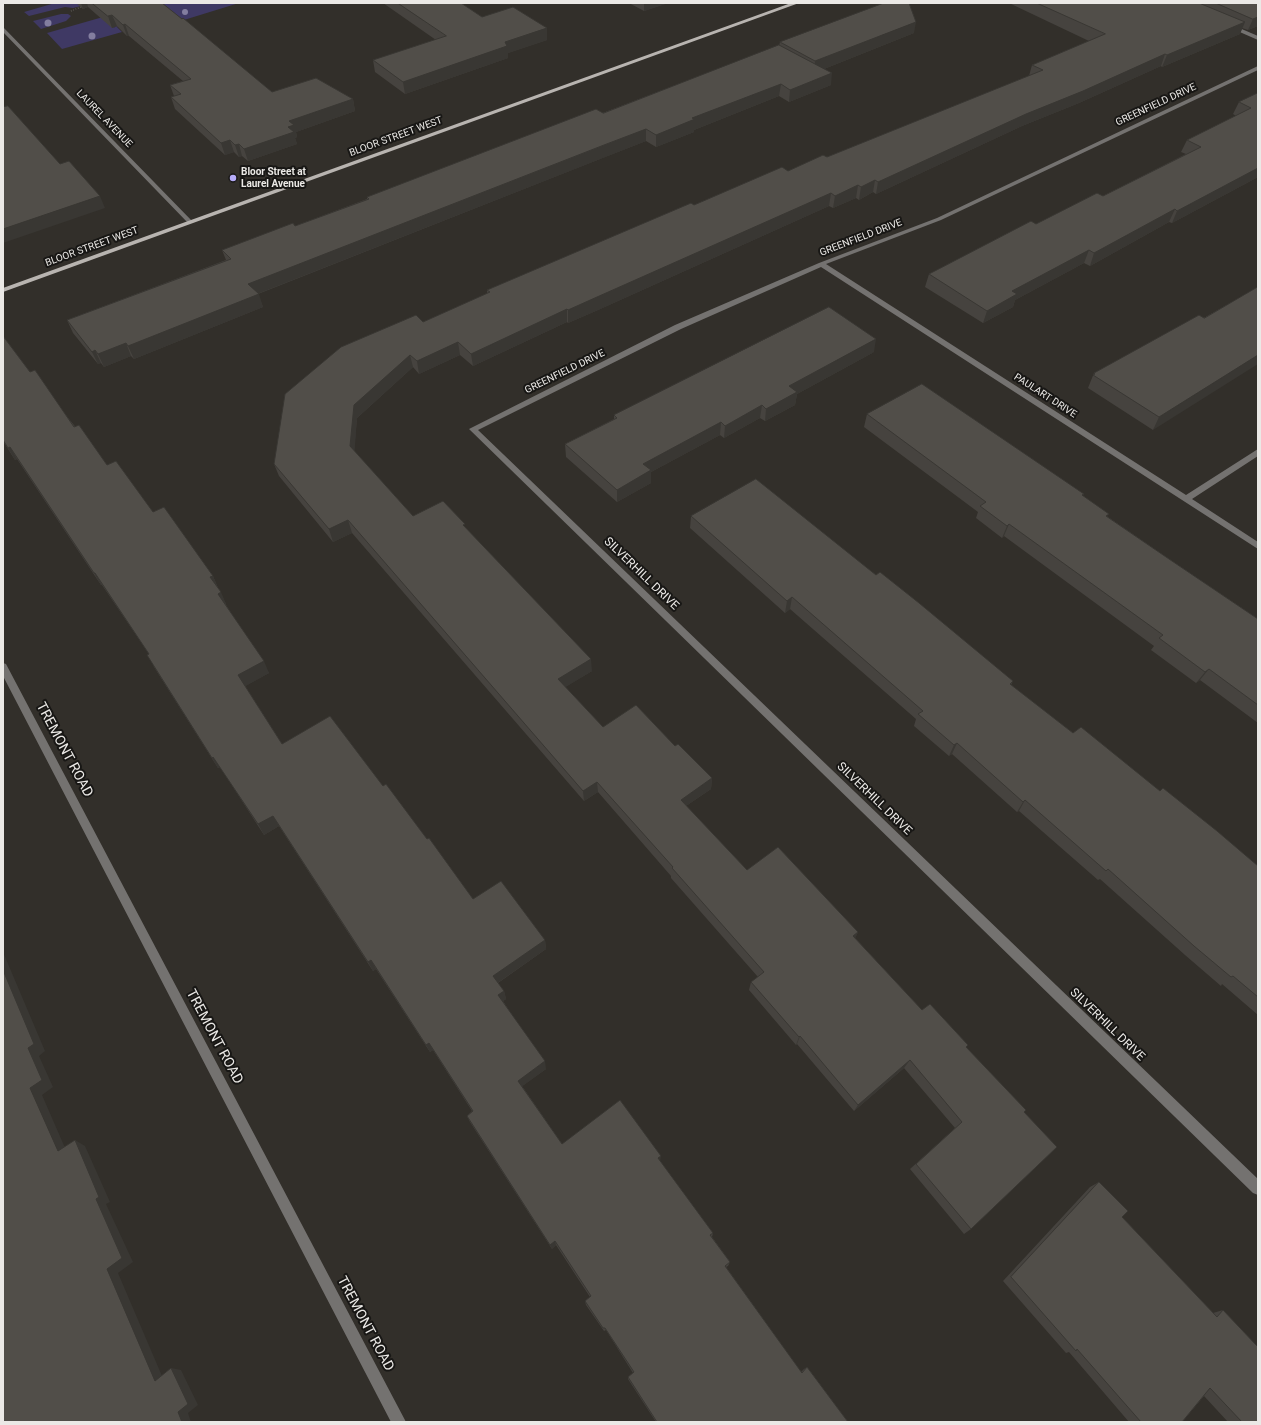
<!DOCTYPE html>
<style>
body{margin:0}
#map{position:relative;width:1261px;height:1425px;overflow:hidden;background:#322f2a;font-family:Roboto,sans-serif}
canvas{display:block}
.frame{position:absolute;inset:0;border:4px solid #ebe9e6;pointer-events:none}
</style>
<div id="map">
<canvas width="1261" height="1425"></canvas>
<div class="frame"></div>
</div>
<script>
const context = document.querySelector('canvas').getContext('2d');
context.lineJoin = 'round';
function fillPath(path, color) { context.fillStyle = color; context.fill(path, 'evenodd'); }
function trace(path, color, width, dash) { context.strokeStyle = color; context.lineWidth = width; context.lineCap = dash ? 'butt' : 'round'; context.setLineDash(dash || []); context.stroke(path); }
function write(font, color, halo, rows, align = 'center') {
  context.font = font + ' Roboto,sans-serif'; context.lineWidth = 4; context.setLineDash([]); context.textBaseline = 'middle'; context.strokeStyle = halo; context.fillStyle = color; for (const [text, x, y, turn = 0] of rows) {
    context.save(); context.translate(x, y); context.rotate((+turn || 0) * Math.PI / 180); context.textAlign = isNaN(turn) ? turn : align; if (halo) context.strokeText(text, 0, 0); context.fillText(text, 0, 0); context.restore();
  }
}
const green = new Path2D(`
 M55 3H81V6L73 8 65 7 29 16 24 12Z
 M152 3H239L158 28 150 17 112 28 116 26 122 32 62 49 47 33Z
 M61 14H68L71 16 66 21 41 29 33 21Z`);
const path = new Path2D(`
 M71 11 81 7`);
const minor = new Path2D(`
 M1226 24H1230L1258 36V40L1226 26Z
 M3 27 192 221V223H188L3 32Z
 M1258 66V70L941 220 826 264 1186 495 1258 449V456L1192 499 1258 542V549L821 267 681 329 478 430 1258 1179V1195L1253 1193 469 429 675 325 819 263 937 218Z
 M3 663 6 664 406 1422H391L3 676Z`);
const major = new Path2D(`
 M791 3H799L3 292V288Z`);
const trees = [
 [185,12,3],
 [48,23,3.5],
 [92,36,3.5]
];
const wall = new Path2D(`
 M76 3H162L272 92 353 99 355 111 296 132 297 137 295 138 297 144 248 161 242 156 239 157 234 152 225 155 175 109 171 97 174 96 170 85 183 81 129 36H127L117 26 112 28 88 7 83 9Z
 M383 3H461L482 17 547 40 508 53V58L405 94 375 72 373 60 436 40Z
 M629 3H668L644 11Z
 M1009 3H1258V26L1248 30 1242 28 1240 34 1162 67 1161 66 1079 103 1022 126 876 194 873 192 859 200 856 198 833 208 829 206 598 310 568 323 567 322 473 366 460 355 419 374 413 367 357 418 354 451 413 516 466 528 592 671 565 687 603 727 675 746 712 778 711 789 686 806 747 870 858 932 855 938 922 1010 966 1047 1024 1112 971 1229 964 1234 910 1169 955 1128 904 1068 854 1111 797 1044 796 1045 749 990 751 982 758 977 671 878V876L598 792 584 801 352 533 333 542 279 476 274 464 423 322 487 294V290L694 205 827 157 1029 76 1032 65 1089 41Z
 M914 33 824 69 831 85 789 102 779 96 694 130V132L656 147 646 141 605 157 258 294 263 307 134 359 131 356 104 367 101 363 98 364 73 333 67 320 226 260 222 250 295 226 367 199V197L603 113 779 46 780 42Z
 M1258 93V177L1172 223 1169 222 1090 266 1084 263 1015 300 1013 307 983 323 925 287 929 274 1036 224 1103 196 1186 154 1181 152 1187 140 1236 116 1233 114 1239 102Z
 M1258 287 1153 430 1088 388 1094 373 1204 318Z
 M874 352 797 394 795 405 765 421 760 418 724 438 720 435 651 472V483L617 502 566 457 565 444 614 419V415Z
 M30 372 107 465 153 512 213 576 218 588 226 604V605L269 673 245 686 282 744 383 786 427 839 473 899 545 940 546 949 498 983 504 991 506 999 503 1001 546 1069 522 1086 562 1144 660 1162 713 1233 712 1237 730 1262 728 1266 726 1267 801 1372 804 1369 807 1367 848 1422H656L628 1379V1377L633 1373 606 1330 604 1331 586 1305 585 1301 590 1297 556 1245 552 1249 470 1122 467 1116 472 1111 433 1050 430 1052 376 969 373 971 279 826 264 835 220 767 218 768 154 667 149 654 102 585H101L17 459 15 460 3 441Z
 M867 414 1083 496 1108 517 1169 559 1258 619V723L1200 680 1196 683 1151 650 1154 646 1004 536 1002 538 976 518 978 512 864 427Z
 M691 516 876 575 1013 681 1011 685 1073 733 1160 791 1258 866V1015L1222 984 1221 986 1185 955 1100 879 1098 880 1019 811 1017 812 952 754 949 756 914 726 916 719 790 609 785 613 690 528Z
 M1099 1182 1122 1217 1159 1256 1213 1313 1223 1310 1258 1422H1228L1204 1396 1182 1422H1129L1069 1352 1066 1353 1003 1281 1090 1187Z`);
const shadedWall = new Path2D(`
 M81 3H87L88 7 83 9Z
 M644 3H668L644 11Z
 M112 15 117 26 112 28 108 16Z
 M1258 17V26L1248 30 1253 19Z
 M916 22 914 33 814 73 815 61Z
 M1245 22 1240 34 1162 67 1167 55Z
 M125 24 129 36H127L123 25Z
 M547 28V40L508 53V58L405 94 403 82 505 42Z
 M1165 54 1161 66 1079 103 1022 126 876 194 878 182 1026 114Z
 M832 73 831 85 789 102 790 90Z
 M781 84 779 96 694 130V132L656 147V135L692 118Z
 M353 99 355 111 296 132 297 137 295 138 297 144 248 161 244 149 288 127 289 121Z
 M646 129V141L252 296 248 284Z
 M230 140 234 152 225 155 221 143Z
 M239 144 242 156 239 157 235 145Z
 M1258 168V177L1172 223 1177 211Z
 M875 180 873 192 859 200 861 187Z
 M858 185 856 198 833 208 835 196Z
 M831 193 829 206 598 310 568 323V310Z
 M100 196 105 208 3 243V229Z
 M1175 209 1169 222 1090 266 1094 253Z
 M1089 250 1084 263 1015 300 1013 307 983 323 987 311 1012 291Z
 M259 294 263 307 134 359 128 346Z
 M567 309V322L473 366 471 354Z
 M876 339 874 352 797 394 795 405 765 421 766 409 789 386Z
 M458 342 460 355 419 374 417 361Z
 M126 343 131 356 104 367 98 354Z
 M95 350 101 363 98 364 92 352Z
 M410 355 413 367 357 418 354 459 350 446 354 405Z
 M1258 355V364L1153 430 1159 417Z
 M762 405 760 418 724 438 725 426Z
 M721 422 720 435 651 472V483L617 502V490L643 464Z
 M10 447 17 459 15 460 8 448Z
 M348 520 352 533 333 542 329 529Z
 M1009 524 1004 536 1002 538 1007 526Z
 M94 573H95L102 585H101Z
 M213 576 218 588 216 589 210 577Z
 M221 592 226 604 224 606 218 594Z
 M792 597 790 609 785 613 787 601Z
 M591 659 592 671 559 691 558 679Z
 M264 661 269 673 244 687 238 675Z
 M1209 669 1200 680 1196 683 1205 672Z
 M957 743 952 754 949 756 954 745Z
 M213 757 220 767 218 768 212 758Z
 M712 778 711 789 680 810 681 800Z
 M597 782 598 792 584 801 583 791Z
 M1025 800 1019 811 1017 812 1023 802Z
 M273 816 279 826 264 835 258 824Z
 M858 932 854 941 853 936Z
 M545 940 546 949 496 984 493 976Z
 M3 952 45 1051 39 1056 53 1087 42 1095 69 1157 58 1151 30 1088 28 1048 3 970Z
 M371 960 376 969 373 971 368 962Z
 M504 991 506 999 500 1003 498 995Z
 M800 1036 797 1044 796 1045 799 1037Z
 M429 1043 433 1050 430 1052 426 1045Z
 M910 1060 904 1068 854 1111 858 1105Z
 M545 1061 546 1069 520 1088 518 1081Z
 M75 1140 85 1146 110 1202 106 1204 133 1262 118 1273 165 1383 155 1381 107 1269 96 1199Z
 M661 1156 660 1162 658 1158Z
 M555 1241 556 1245 552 1249 550 1245Z
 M171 1368 181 1370 198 1405 188 1413 191 1422H182L178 1412Z`);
const building = new Path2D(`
 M92 3H162L182 19 183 18 272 92 316 78 353 99 289 121 294 125 288 127 294 132 244 149 239 144 235 145 230 140 221 143 171 97 181 94 170 85 191 79 125 24 123 25 112 15 108 16Z
 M398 3H461L482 17 513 7 547 28 505 42 507 46 403 82 373 60 446 36Z
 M884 3H909L916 22 815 61 780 42Z
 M1037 3H1199L1245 22 1167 55 1165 54 1083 91 1026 114 878 182 875 180 861 187 858 185 835 196 831 193 597 297 568 310 567 309 471 354 458 342 417 361 410 355 354 405 350 446 413 516 443 501 465 524 463 525 591 659 558 679 603 727 636 705 675 746 678 744 712 778 681 800 747 870 778 847 858 932 853 936 922 1010 930 1004 968 1045 966 1047 1026 1110 1024 1112 1057 1147 971 1229 916 1164 962 1122 910 1060 858 1105 800 1036 799 1037 751 982 764 972 672 868 673 867 597 782 583 791 348 520 329 529 274 464 285 394 341 347 416 315 423 322 490 292 487 290 691 203 694 205 782 167 788 171 823 155 827 157 1043 70 1032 65 1105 34Z
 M1216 3H1258V17L1253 19Z
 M779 45 832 73 790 90 781 84 692 118 695 119 656 135 646 129 604 145 248 284 259 294 128 346 126 343 98 354 95 350 92 352 67 320 231 259 222 250 293 223 295 226 369 199 367 197 596 109 603 113Z
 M1258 93V168L1177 211 1175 209 1094 253 1089 250 1012 291 1017 294 987 311 929 274 1031 221 1036 224 1097 193 1103 196 1201 147 1187 140 1251 108 1239 102Z
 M8 106 60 164 69 161 100 196 3 229V107Z
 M1258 287V355L1159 417 1093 375 1095 374 1094 373 1199 315 1204 318Z
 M829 307 876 339 789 386 797 392 766 409 762 405 725 426 721 422 643 464 651 470 617 490 565 444 617 418 614 415Z
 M3 336 30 372 35 370 74 427 79 425 107 465 116 461 153 512 164 507 213 576 210 577 221 592 218 594 264 661 238 675 282 744 330 716 383 786 386 784 427 839 429 838 473 899 501 881 545 940 493 976 504 991 498 995 545 1061 518 1081 562 1144 620 1100 661 1156 658 1158 713 1233 710 1235 730 1262 725 1266 802 1373 807 1367 848 1422H657L628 1377 634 1372 605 1328H603L585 1301 591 1296 555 1241 550 1245 467 1116 473 1111 429 1043 426 1045 371 960 368 962 273 816 258 824 213 757 212 758 147 655 149 654 95 573H94L10 447 8 448 3 440Z
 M922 384 1084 494 1082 495 1109 514 1106 516 1169 559 1258 619V705L1209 669 1205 672 1159 638 1163 635 1009 524 1007 526 980 506 986 502 867 414Z
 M756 479 876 575 880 572 919 603 1013 681 1010 684 1073 733 1081 727 1160 791 1163 788 1217 831 1258 866V997L1233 976 1231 977 1194 946 1108 869 1106 871 1025 800 1023 802 957 743 954 745 918 714 923 711 792 597 787 601 691 516Z
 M3 970 34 1044 28 1048 42 1080 30 1088 58 1151 75 1140 99 1197 96 1199 122 1258 107 1269 155 1381 171 1368 188 1404 178 1412 182 1422H3Z
 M1099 1182 1128 1211 1122 1217 1159 1256 1217 1317 1223 1310 1258 1347V1422H1242L1210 1388 1182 1422H1141L1077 1349 1076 1351 1011 1277Z`);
const markers = [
 [233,178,4,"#b6acf8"]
];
const farStreetnames = [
 ["GREENFIELD DRIVE",1156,105,-25],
 ["LAUREL AVENUE",104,119,46],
 ["BLOOR STREET WEST",396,137,-20],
 ["GREENFIELD DRIVE",861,238,-21],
 ["BLOOR STREET WEST",92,247,-20],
 ["GREENFIELD DRIVE",565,372,-26],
 ["PAULART DRIVE",1045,396,33]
];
const farPoinames = [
 ["Bloor Street at",241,172],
 ["Laurel Avenue",241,184]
];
const streetNames = [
 ["SILVERHILL DRIVE",641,574,44],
 ["SILVERHILL DRIVE",874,799,44],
 ["SILVERHILL DRIVE",1107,1025,44]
];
const nearStreetnames = [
 ["TREMONT ROAD",64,750,62],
 ["TREMONT ROAD",214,1037,62],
 ["TREMONT ROAD",365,1324,62]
];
fillPath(green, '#3f3964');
trace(path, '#706d69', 1.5, [0.5, 2]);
fillPath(minor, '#747270');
fillPath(major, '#b8b4b0');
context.fillStyle = '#837e9f';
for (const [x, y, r] of trees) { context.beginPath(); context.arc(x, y, r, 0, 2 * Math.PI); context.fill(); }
fillPath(wall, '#46433f');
fillPath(shadedWall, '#393733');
fillPath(building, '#514e49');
trace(building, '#393733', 1);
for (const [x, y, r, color] of markers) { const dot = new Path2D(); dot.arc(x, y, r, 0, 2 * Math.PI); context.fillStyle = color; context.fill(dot); trace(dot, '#181715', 1.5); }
write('10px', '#ebe9e6', '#181715', farStreetnames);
write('bold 10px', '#ebe9e6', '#181715', farPoinames, 'left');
write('12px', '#ebe9e6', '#181715', streetNames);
write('14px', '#ebe9e6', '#181715', nearStreetnames);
</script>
